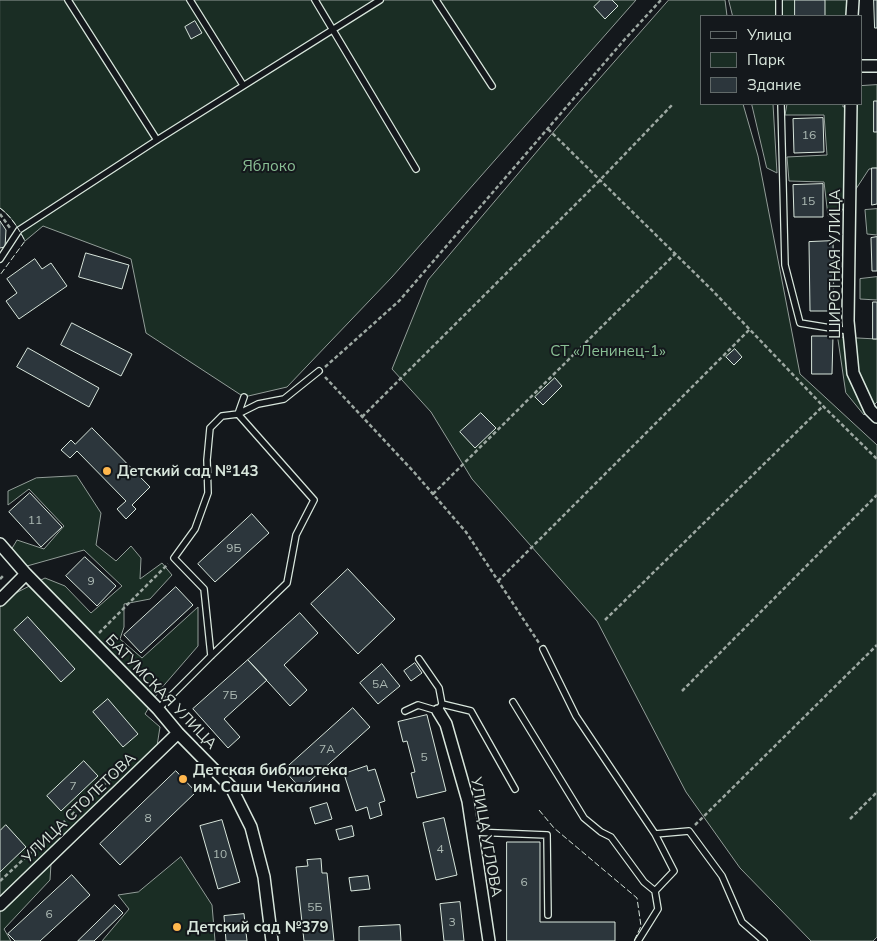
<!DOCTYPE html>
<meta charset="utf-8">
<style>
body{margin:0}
#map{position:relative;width:877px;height:941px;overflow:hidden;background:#14181c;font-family:Mulish,sans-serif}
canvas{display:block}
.legend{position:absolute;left:700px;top:15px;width:162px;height:90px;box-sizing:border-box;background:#14181c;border:1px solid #626a69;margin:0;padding:6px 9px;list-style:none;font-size:15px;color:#d8e6dc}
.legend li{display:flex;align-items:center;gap:10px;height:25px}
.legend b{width:25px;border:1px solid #626a69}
</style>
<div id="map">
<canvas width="877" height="941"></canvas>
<ul class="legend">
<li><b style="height:6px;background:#14181c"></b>Улица</li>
<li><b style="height:14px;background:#1a2d24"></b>Парк</li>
<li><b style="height:14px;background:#2c363c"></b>Здание</li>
</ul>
</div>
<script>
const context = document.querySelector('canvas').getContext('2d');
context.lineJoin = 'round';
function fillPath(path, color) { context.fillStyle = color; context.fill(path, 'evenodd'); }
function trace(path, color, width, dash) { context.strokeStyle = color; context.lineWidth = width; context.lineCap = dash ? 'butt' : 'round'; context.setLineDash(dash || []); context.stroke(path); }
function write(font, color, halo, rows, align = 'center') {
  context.font = font + ' Mulish,sans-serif'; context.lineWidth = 4; context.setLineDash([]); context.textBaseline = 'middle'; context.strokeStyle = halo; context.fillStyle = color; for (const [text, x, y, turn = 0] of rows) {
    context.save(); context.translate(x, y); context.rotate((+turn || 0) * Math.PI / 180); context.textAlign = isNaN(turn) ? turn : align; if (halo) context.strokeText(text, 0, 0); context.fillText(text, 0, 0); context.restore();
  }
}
const green = new Path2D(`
 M0 0H636L392 277 287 387 244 397 146 333 131 259 43 226 25 241C19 229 11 216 0 208Z
 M669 0H725L727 16H701V104H743L758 156 800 374 877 445V937L873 941H811L740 868 686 792 597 621 472 479 431 412 392 369 428 280 578 103Z
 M729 0H847V16H733Z
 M877 85V168L869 169 839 215 828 216 824 182 789 181 787 157 827 155 824 115H785L787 104H843V107L854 104H861V86Z
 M752 104H773L777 173 767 168Z
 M877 209V235L867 234 865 210Z
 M877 277V300L860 299V279Z
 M838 337 877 339V402L864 415 846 393Z
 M77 476 101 513 96 545 116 561 131 546 141 558 140 579 162 563 172 575 150 599 124 604V627L120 639 142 658 198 607V646L159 691 145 714 160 727 157 746 52 847 50 880 4 929 11 941H0V605L10 596 45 578 65 586 91 613 122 586 84 550 27 566 11 550 17 540 44 549 64 526 29 489 8 505V491L36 478Z
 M181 857 212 905 215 941H102L129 909 118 895 138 892Z`);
const building = new Path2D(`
 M601 0H612L618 6 605 19 594 7Z
 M795 0H825V16H795Z
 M874 0H877V28H875Z
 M195 21 202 33 191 39 185 27Z
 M874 101H877V132H874Z
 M823 118 824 152 794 153 793 119Z
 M872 168H877V204L872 205Z
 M823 184V217H794L793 185Z
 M0 221 6 230 5 247 0 248Z
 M877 237V271H872L871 238Z
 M833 241 834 311H810L809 242Z
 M86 253 129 265 122 289 79 277Z
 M35 259 42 269 51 263 67 286 19 319 6 301 17 293 7 279Z
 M873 302H877V339H873Z
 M72 323 132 354 121 376 61 345Z
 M812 336H833L832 374H812Z
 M28 348 99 388 89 407 17 367Z
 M735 349 742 357 734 365 726 357Z
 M555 378 562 386 543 405 535 397Z
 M481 413 496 428 475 448 460 432Z
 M92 428 150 487 132 505 136 509 126 519 117 509 126 501 77 451 70 458 61 450 71 440 75 444Z
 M30 493 62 527 41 547 9 512Z
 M252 514 269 533 215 582 198 564Z
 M85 557 116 586 97 606 66 576Z
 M348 569 395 619 358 654 311 604Z
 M176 587 193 605 141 653 124 635Z
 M300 613 318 633 284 665 307 690 290 706 248 660Z
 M28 617 75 669 61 682 14 630Z
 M248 660 267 680 224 719 240 737 228 748 193 709Z
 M415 663 422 673 411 681 404 671Z
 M382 664 400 686 378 704 360 683Z
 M108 699 138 734 123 747 93 712Z
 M353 708 370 727 301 789 284 770Z
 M427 715 446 791 417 798 411 773 415 772 407 741 403 742 398 722Z
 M84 761 98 776 61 811 47 796Z
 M367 766 368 771 375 769 385 801 379 803 382 815 370 819 367 807 356 811 344 774Z
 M176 771 196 792 120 865 100 844Z
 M327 803 332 819 315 824 310 808Z
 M444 818 457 875 436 880 423 823Z
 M222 820 240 882 218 889 200 826Z
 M6 825 26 847 0 872V831Z
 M352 826 354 836 339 840 336 830Z
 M507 842H540V922H615V941H507Z
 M321 859 322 873H327L334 941H304L296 867 308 866 307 860Z
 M72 875 90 895 40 941H15L8 934Z
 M368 876 370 889 351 891 349 878Z
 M460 902 464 941H444L440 904Z
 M115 905 123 913 94 941H78Z
 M244 914 247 941H226L224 916Z
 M400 925 401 941H359V927Z`);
const path = new Path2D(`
 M548 129 711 289 823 406 877 459
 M0 214 10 228
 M325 367 399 301 625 39 661 0
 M325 377 413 471 466 532 539 643
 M362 417 600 180 672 105
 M433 494 675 254
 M0 579 4 575
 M498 581 750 329
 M605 620 823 406
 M99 633 168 564
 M682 691 877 495
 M850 819 877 792
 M695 825 877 645
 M0 881 133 758`);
const lane = new Path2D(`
 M68 0 157 140
 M190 0 243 85
 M315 0 416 169
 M436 0 492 86
 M779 0V16
 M781 104 785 265 800 323 849 331
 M0 259 19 230 157 140 380 0
 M238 414 244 397
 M543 649 576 716 655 834 689 831 722 876 742 922 764 941
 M211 656 204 589 174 558 195 529 208 493 207 460 210 428 222 416 238 414 258 404 284 399 319 371
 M513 702 584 818 601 832 611 837 644 882 655 891
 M442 704 471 711 515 789
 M158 709 211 656 287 583 296 535 314 500 238 414
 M405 711 418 705 438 711 442 704 439 688 419 659
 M473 832 547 835 548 915
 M638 941 658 909 655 891 674 871 655 834`);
const street = new Path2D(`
 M852 16 853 0
 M861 66H877
 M851 104 848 321 853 373 870 410 877 417
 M0 544 26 574 158 709 178 733 231 787 251 827 264 877 272 941
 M0 600 26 574
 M438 711 446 724 468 801 489 941
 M0 905 178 733`);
const fence = new Path2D(`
 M0 208C11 216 19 229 25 241L0 275
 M539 810 554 828 637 898 641 926 634 941`);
const markers = [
 [107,471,5,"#ffb74d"],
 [183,779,5,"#ffb74d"],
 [177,927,5,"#ffb74d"]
];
const numberNames = [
 ["16",809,135],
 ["15",808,201],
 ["11",35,520],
 ["9Б",234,548],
 ["9",91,581],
 ["5А",380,684],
 ["7Б",230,695],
 ["7А",327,749],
 ["5",424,757],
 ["7",73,786],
 ["8",148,818],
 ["4",440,849],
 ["10",220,854],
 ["6",524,882],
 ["5Б",315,907],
 ["6",49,914],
 ["3",452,922]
];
const parkNames = [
 ["Яблоко",269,166],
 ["СТ «Ленинец-1»",608,351]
];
const streetNames = [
 ["ШИРОТНАЯ УЛИЦА",835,264,-90],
 ["БАТУМСКАЯ УЛИЦА",161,692,46],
 ["УЛИЦА СТОЛЕТОВА",79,808,-44],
 ["УЛИЦА УГЛОВА",486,837,80]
];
const poiNames = [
 ["Детский сад №143",117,471],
 ["Детская библиотека",193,770],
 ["им. Саши Чекалина",193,787],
 ["Детский сад №379",187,927]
];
fillPath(green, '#1a2d24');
trace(green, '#939e99', 1);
fillPath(building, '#2c363c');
trace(building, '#d8e6dc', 1);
trace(lane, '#d8e6dc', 8);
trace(street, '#d8e6dc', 14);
trace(path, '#9da8a2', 2.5, [4, 2.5]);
trace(lane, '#14181c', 5.5);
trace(street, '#14181c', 11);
trace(fence, '#d8e6dc', 1, [6, 2.5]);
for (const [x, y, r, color] of markers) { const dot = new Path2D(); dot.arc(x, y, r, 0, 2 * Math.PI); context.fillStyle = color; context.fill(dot); trace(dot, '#14181c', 2); }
write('12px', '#adbab4', null, numberNames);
write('15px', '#8ac095', '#14181c', parkNames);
write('15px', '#d8e6dc', '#14181c', streetNames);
write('bold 15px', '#d8e6dc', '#14181c', poiNames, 'left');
</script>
